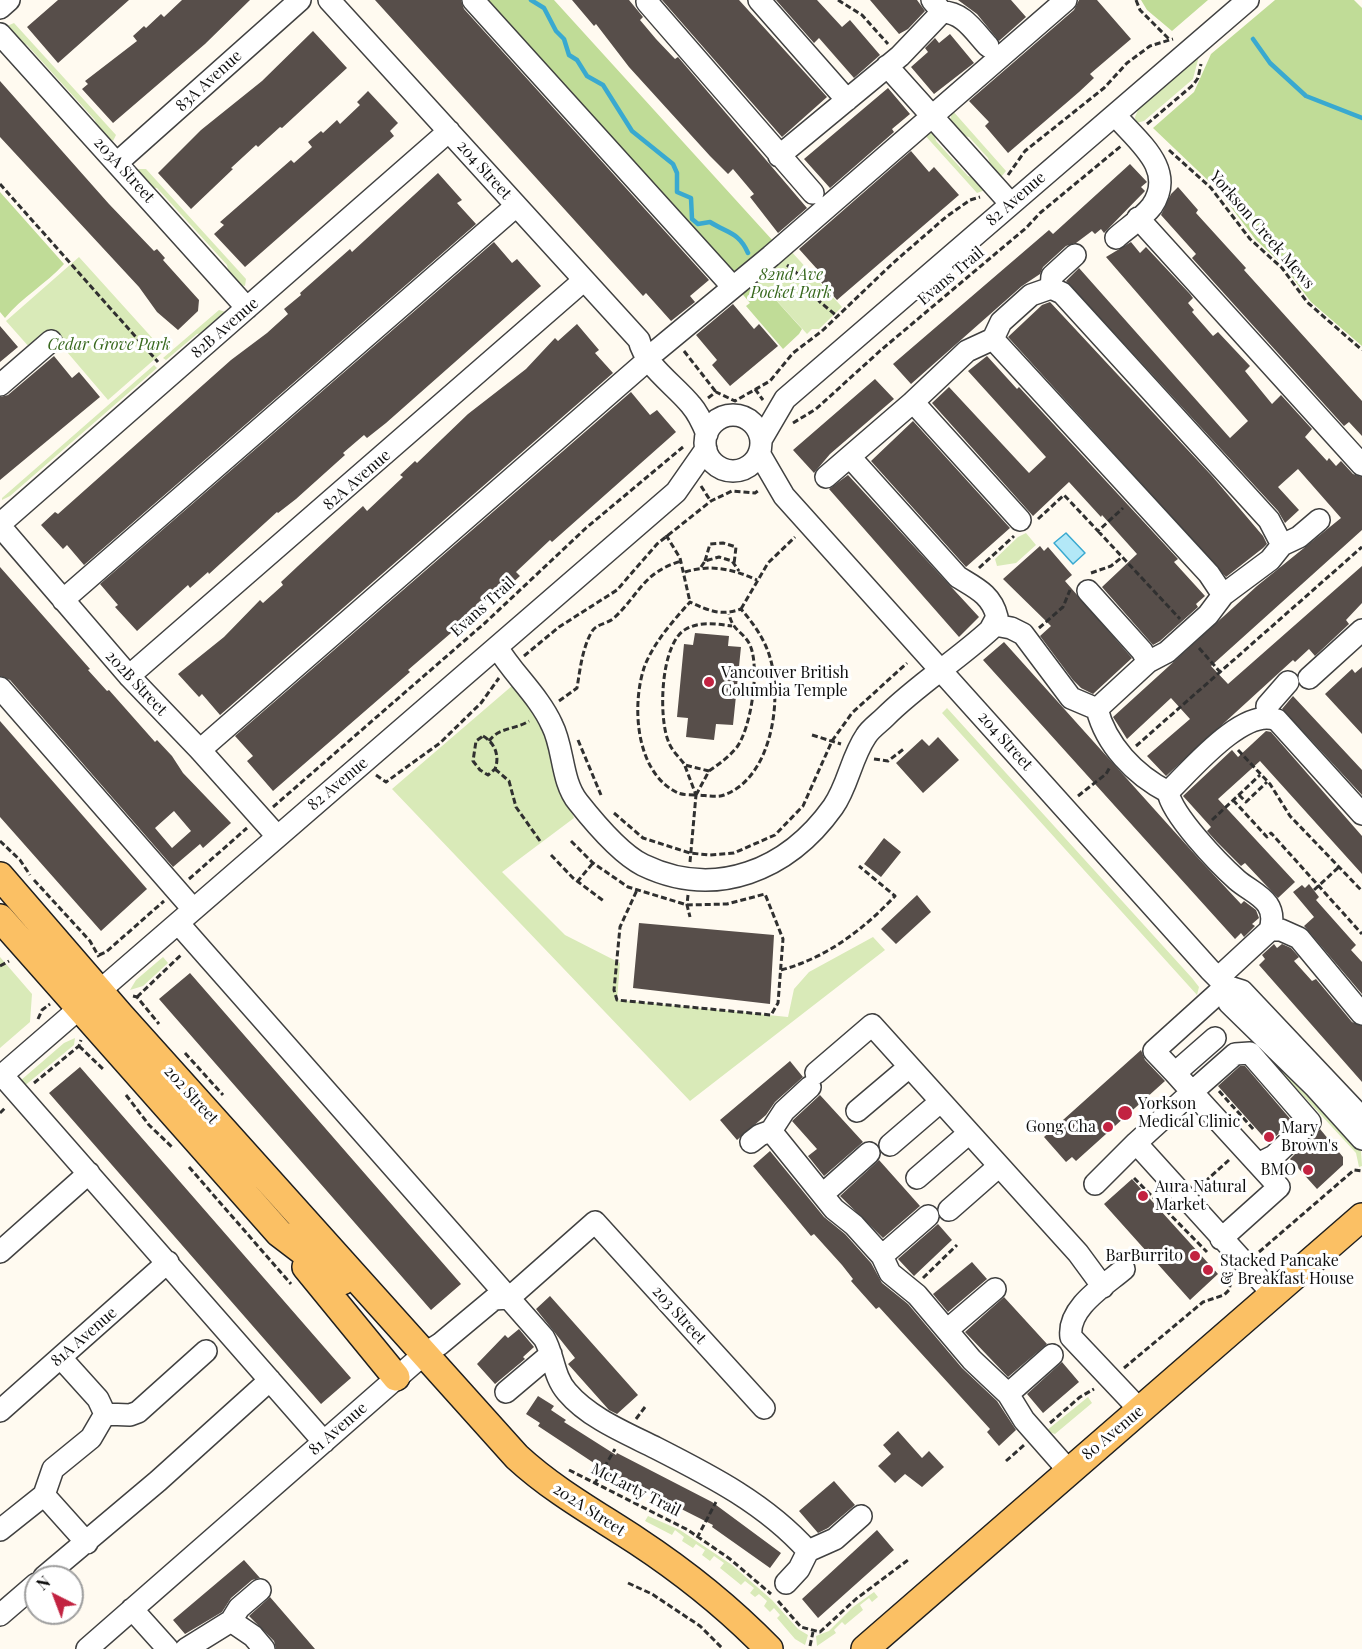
<!DOCTYPE html>
<style>
body{margin:0}
#map{position:relative;width:1362px;height:1649px;overflow:hidden;background:#fffaf0;font-family:"Playfair Display",serif}
canvas{display:block}
.north{position:absolute;left:24px;top:1565px;width:60px;height:60px;box-sizing:border-box;background:#fff;border:2px solid #9f9f9f;border-radius:50%;rotate:318deg;font-size:16px;font-weight:700;line-height:24px;text-align:center;color:#0e0e0e}
.north::after{content:'';display:block;margin:auto;width:21px;height:27px;background:#c22341;clip-path:polygon(50% 0,100% 100%,50% 72%,0 100%)}
</style>
<div id="map">
<canvas width="1362" height="1649"></canvas>
<div class="north">N</div>
</div>
<script>
const context = document.querySelector('canvas').getContext('2d');
context.lineJoin = 'round';
function fillPath(path, color) { context.fillStyle = color; context.fill(path, 'evenodd'); }
function trace(path, color, width, dash) { context.strokeStyle = color; context.lineWidth = width; context.lineCap = dash ? 'butt' : 'round'; context.setLineDash(dash || []); context.stroke(path); }
function write(font, color, halo, rows, align = 'center') {
  context.font = font + ' "Playfair Display",serif'; context.lineWidth = 6; context.setLineDash([]); context.textBaseline = 'middle'; context.strokeStyle = halo; context.fillStyle = color; for (const [text, x, y, turn = 0] of rows) {
    context.save(); context.translate(x, y); context.rotate((+turn || 0) * Math.PI / 180); context.textAlign = isNaN(turn) ? turn : align; if (halo) context.strokeText(text, 0, 0); context.fillText(text, 0, 0); context.restore();
  }
}
const green = new Path2D(`
 M14 23 116 135 113 141 97 129 95 120 27 45 18 42 7 26Z
 M1200 52 1193 79 1144 121 1136 123 1135 117 1140 105Z
 M952 110 1006 171 1001 177 994 174 988 158 969 137 960 135 950 122Z
 M932 127 936 141 968 176 976 178 985 190 977 193 922 132Z
 M138 169H146L246 279 245 286C233 284 229 275 227 265L157 188 149 187Z
 M789 249 842 307 819 329H812L807 334 755 277Z
 M79 257 164 351 108 400 50 332 30 348 6 321Z
 M219 310 226 312 225 316 205 333 197 334 166 360 163 358Z
 M154 365 157 368 10 496 2 500V498Z
 M1026 533 1036 545 1016 563 997 566 995 559 1018 537Z
 M513 685 543 723 574 818 502 872 565 935 620 963 617 1000 788 1017 794 989 809 972 873 937 885 950 690 1101 392 789Z
 M947 708 1192 978 1199 987 1197 995 942 713Z
 M0 957 32 994 30 1022 0 1048Z
 M163 957 168 963 143 986 130 990 136 980Z
 M1238 1025 1285 1067 1361 1151 1362 1166 1359 1167 1356 1153Z
 M75 1038 74 1045 23 1087 20 1081 64 1043Z
 M1088 1397 1092 1403 1055 1434 1046 1431Z
 M648 1516 680 1530 732 1565 772 1600 798 1629 808 1635 805 1645 795 1639 777 1618 780 1615 774 1608 770 1612 764 1606 767 1601 759 1594 755 1597 750 1593 754 1588 745 1581 741 1585 720 1568 724 1563 714 1556 710 1561 702 1555 705 1550 696 1544 693 1548 682 1541 684 1537 675 1530 672 1535 645 1521Z
 M874 1592 878 1597 872 1602 869 1598 860 1605 863 1610 845 1625 842 1622 834 1630 836 1633 817 1646 816 1636 829 1631 853 1607Z`);
const forest = new Path2D(`
 M483 0H554L774 242 735 274Z
 M1141 0H1208L1172 31 1147 10Z
 M1275 0H1354L1362 8V346L1311 302 1283 265 1256 240 1217 189 1153 128 1194 92 1211 54Z
 M0 192 64 264C46 284 22 297 5 318L0 312Z
 M755 277 802 329 799 334 783 349 746 306 750 303 739 290Z`);
const water = new Path2D(`
 M1066 533 1085 553 1073 564 1054 543Z`);
const stream = new Path2D(`
 M531 0 544 8 556 31 564 39 569 55 577 60 587 76 603 85 632 131 673 164 677 173V192L691 198 692 219 698 224 710 222C727 233 739 232 748 253
 M1253 39 1270 63 1306 96 1362 118`);
const building = new Path2D(`
 M58 0H129L58 63 27 27Z
 M182 0H250L205 44 113 123 82 89 88 84 85 81 137 41 133 36 144 26 146 28 161 14 164 17Z
 M375 0H461L464 9 709 280 690 296 695 302 671 321 646 293 643 296Z
 M572 0H629L643 17 640 20 656 39 675 59 678 57 807 208 778 233 750 197 754 194 733 169 728 174 710 156 629 67 596 24 594 26Z
 M662 0H739L827 97 782 137Z
 M776 0H817L842 27 850 20 880 55 854 78 819 38 814 43Z
 M870 0H917L925 11 908 29 899 34Z
 M958 0H1011L1026 17 999 41 977 14Z
 M1079 0H1097L1131 39 1090 74 1094 78 1079 92 1008 153 985 126 989 122 969 101 1074 10Z
 M313 31 347 68 282 128 280 127 258 147 256 145 231 168 233 169 191 209 158 173 201 130 262 81Z
 M950 34 974 63 934 94 911 67 928 52 925 48 935 38 939 43Z
 M0 81 109 204 154 251 157 249 165 258 163 260 199 300 198 311 178 330 157 312 139 287 0 137Z
 M888 88 910 114 892 129 894 132 830 188 804 159Z
 M368 91 398 123 390 131 394 136 245 267 214 234 224 225 220 222 291 160 294 163 312 147 308 142 321 131 323 133 337 120 340 124 360 105 357 102Z
 M911 151 929 172 934 167 959 195 837 300 813 273 817 269 799 249Z
 M1130 164 1147 182 1141 187 1145 191 1104 233 1101 229 1095 234 1092 231 1076 243 1066 246 1043 267 1040 274 1022 286 911 384 893 364 1049 230 1053 234Z
 M438 173 462 200 457 203 476 224 84 565 67 545 63 549 41 525 55 512 58 514 231 360 267 333 288 314 284 309 301 295 300 293 350 249 352 252Z
 M1178 187 1198 210 1196 213 1246 268 1244 270 1362 401V436L1349 422 1344 426 1192 258 1196 254 1161 215 1171 194Z
 M494 242 512 263 517 259 541 286 386 423 367 438 364 435 343 453 345 455 296 499 278 513 277 512 209 574 208 572 190 588 188 585 137 631 115 607 118 605 100 584Z
 M1131 242 1140 253 1146 247 1190 294 1193 298 1188 303 1194 310 1192 312 1213 336 1218 332 1250 366 1245 371 1272 404 1281 395 1312 429 1305 437 1327 461 1329 458 1336 466 1341 461 1353 474 1362 477V530L1211 666 1228 684 1362 566V603L1346 620 1349 624 1315 656 1309 649 1295 662 1293 660 1166 776 1147 756 1190 719 1171 698 1127 739 1113 717 1257 586 1341 518 1298 469 1278 487 1299 510 1285 523 1278 511 1066 281 1079 268 1230 438 1248 421 1106 257Z
 M1050 302 1212 476 1263 536 1267 544 1263 548 1226 577 1008 337 1042 305Z
 M733 304 754 329 759 324 778 346 730 386 712 365 717 360 696 335Z
 M577 324 599 350 595 353 613 373 220 715 202 694 199 697 178 674 224 637 260 600 263 603 283 585 281 582 298 566 363 506 367 511 403 477 400 475 415 461 417 463 468 414 526 369 555 338 558 341Z
 M0 326 18 347 0 362Z
 M54 356 72 378 79 372 100 397 0 480V397L8 395Z
 M987 356 1017 389 1019 387 1178 559 1174 562 1205 596 1196 604 1198 607 1160 641 1153 645 1102 587 1137 554 1102 515 1101 517 1069 482 1033 516 932 403 949 387 1029 473 1046 457 968 371Z
 M875 379 894 399 830 454 814 473 793 450Z
 M631 392 650 415 657 410 676 432 552 542 550 540 516 572 520 576 496 598 487 602 408 670 410 672 273 791 247 761 253 756 235 736Z
 M913 421 1010 528 966 567 871 461Z
 M848 475 979 617 959 637 829 489Z
 M1040 546 1044 551 1048 547 1072 575 1065 581 1132 658 1093 694 1081 688 1073 680 1040 636 1051 626 1003 579Z
 M0 567 90 669 88 670 107 691 109 690 155 742 157 740 172 756 183 773 231 823 203 848 200 844 173 867 10 680 0 676ZM174 811 191 831 172 848 155 828Z
 M695 633 729 636 728 646 741 647 733 725 716 724 714 740 686 737 688 718 677 717 684 644 693 645Z
 M1004 642 1199 859 1241 904 1244 901 1256 910 1259 918 1252 924 1255 926 1244 937 1241 933 1235 939 983 660Z
 M1362 667V734L1325 694 1352 669 1355 673Z
 M1293 696 1362 770V795L1282 709Z
 M0 721 147 889 101 931 0 817Z
 M1266 731 1271 732 1362 836V874L1260 761 1218 799 1295 882 1278 898 1245 863 1241 866 1217 842 1207 831 1211 827 1183 796 1232 750 1238 757Z
 M938 737 959 760 923 793 896 763 922 739 929 746Z
 M884 838 901 852 881 877 864 864Z
 M1309 884 1319 897 1316 900 1356 945 1351 950 1362 962V994L1304 926 1314 917 1293 892 1302 885 1305 888Z
 M917 895 931 912 896 944 881 929Z
 M639 923 774 935 770 1004 633 988Z
 M1274 944 1277 948 1282 944 1291 948 1299 957 1294 961 1312 981 1316 979 1352 1022 1362 1026V1082L1259 965 1265 959 1262 955Z
 M190 973 461 1284 431 1310 159 999Z
 M1141 1050 1145 1060 1165 1081 1076 1161 1072 1157 1066 1162 1044 1137Z
 M790 1061 803 1077 775 1102 766 1115 737 1140 720 1120Z
 M1240 1066H1245L1292 1121 1269 1143 1218 1086Z
 M80 1067 351 1378 321 1404 49 1093Z
 M820 1095 863 1142 824 1176 808 1156 817 1149 792 1121Z
 M1320 1129 1343 1157V1165L1317 1189 1290 1159Z
 M770 1151 824 1217 845 1234 871 1263 882 1283 908 1304 962 1368 997 1401 1016 1430 999 1446 987 1432 990 1429 879 1307 876 1309 851 1281 853 1279 842 1265 814 1234 811 1236 753 1166Z
 M879 1160 920 1206 883 1238 840 1196Z
 M1132 1179 1218 1274 1190 1300 1104 1204Z
 M938 1224 952 1240 914 1276 898 1259Z
 M972 1262 987 1279 948 1312 933 1294Z
 M550 1296 638 1395 617 1414 609 1410 568 1364 575 1358 536 1309Z
 M1004 1297 1047 1344 1008 1377 965 1332Z
 M519 1329 534 1347 523 1357 525 1359 495 1384 477 1364 505 1335 508 1338Z
 M1062 1362 1079 1382 1043 1413 1027 1394Z
 M538 1396 554 1406 551 1410 566 1420 564 1422 616 1455 617 1453 712 1502 781 1553 770 1568 712 1527 713 1525 606 1471 538 1426 540 1423 526 1414Z
 M898 1431 922 1458 929 1451 944 1467 922 1487 905 1474 895 1483 878 1466 891 1454 883 1445Z
 M834 1481 855 1505 828 1528 818 1533 799 1511Z
 M877 1530 894 1550 818 1618 802 1599Z
 M244 1560 260 1578 252 1580 231 1598 222 1612 185 1634 173 1620Z
 M270 1597 315 1649H276L274 1641 249 1616Z`);
const path = new Path2D(`
 M838 0 862 15 888 44
 M1136 0 1140 10 1170 40
 M1147 124 1193 85 1198 78 1201 64
 M1169 150 1211 188 1250 239 1282 268 1307 302 1362 350
 M1008 175 1025 151 1104 88 1127 63 1150 46 1173 39
 M0 184 158 362
 M787 265 799 275 820 302 838 317
 M684 351 716 392
 M755 389 763 400
 M708 398 716 392 735 401 770 381 793 353 822 331 893 263 946 217 970 200 980 197
 M793 423 816 409 881 350 1026 228 1040 213 1121 146
 M701 486 710 500
 M1038 519 1064 495 1098 531 1123 508
 M1098 531 1180 619
 M666 535 680 558 690 602
 M705 561 710 544 723 543 736 547 734 564
 M701 567 705 561 719 557 732 561 739 571
 M979 568 1014 536
 M685 572C711 564 733 569 757 580
 M1091 573 1111 566 1121 558
 M741 609 768 563 795 537
 M1039 628 1063 607 1070 590
 M1199 648 1220 672
 M524 656 559 627 617 590 657 544 711 501 732 491 755 493 759 490
 M559 701 577 688C580 670 582 650 591 633 596 623 606 625 614 618 639 595 642 573 681 561
 M812 735 841 744
 M483 736C495 743 500 756 495 769L488 775 480 770 473 761 476 741Z
 M578 740 601 795
 M489 741C499 727 515 730 529 721
 M1136 746 1362 547
 M1238 750 1270 784 1290 816 1362 891
 M874 759 888 761 905 748
 M685 766 696 795
 M495 769 509 781 516 807 540 841
 M709 771C719 764 729 757 737 747 751 728 761 665 749 643 741 630 733 631 729 614
 M376 775 386 782 440 743 481 703 499 678
 M696 795 709 771 685 765C680 758 672 751 669 743 658 719 660 643 686 629 701 621 716 624 732 626
 M1239 795 1246 802 1267 782
 M1078 796 1106 774 1110 767
 M1233 800 1267 837 1271 833 1362 934
 M273 807 486 622 586 528 683 447
 M614 813 643 838 690 853 709 855 734 853 775 835 803 806 832 741 852 713 907 663
 M1212 820 1260 775
 M0 841 20 860 30 875
 M571 841 593 863 628 887 687 905 727 904 765 894 783 939 778 1003 771 1015 617 1000 614 990 620 927 637 890
 M551 855 573 878 605 902
 M690 862 696 795C704 795 717 798 724 795 771 778 782 703 771 661 766 641 754 624 741 609 721 616 709 611 690 602 673 621 655 641 645 665 631 704 635 773 678 793 683 795 691 795 696 795
 M189 879 247 828
 M34 880 90 941 99 957
 M577 882 593 863
 M1314 890 1340 866
 M688 895 687 905 690 917
 M99 955 106 952 164 901
 M0 966 9 961
 M781 970C826 958 863 930 895 896L859 866
 M133 996 137 997 159 1024
 M137 997 182 954
 M38 1019 42 1010 50 1004
 M79 1046 104 1070
 M185 1053 223 1095
 M34 1083 79 1046 81 1040
 M1219 1091 1255 1131
 M126 1095 149 1125 173 1148
 M0 1113 6 1107
 M189 1167 291 1284
 M1134 1178 1207 1252
 M1198 1188 1229 1160
 M1259 1252 1354 1170 1362 1171
 M923 1278 957 1245
 M1124 1368 1203 1302 1224 1295 1229 1290 1232 1277
 M636 1419 645 1407
 M1050 1423 1080 1397 1094 1389
 M1006 1461 1024 1445
 M569 1470 688 1530 730 1559 771 1594
 M595 1483 615 1449
 M697 1538 716 1502
 M628 1583 652 1594 700 1626 723 1649
 M778 1601 801 1627 820 1632 856 1599 908 1560
 M810 1646 813 1632`);
const minor = new Path2D(`
 M329 0 639 340C645 366 675 385 691 405 698 413 703 424 707 434
 M473 0 732 286
 M649 0 647 2 813 193
 M759 0 847 100
 M932 0 942 12C963 12 974 31 988 46
 M0 8 9 0
 M0 34 247 308
 M887 66 1010 203
 M1115 115C1137 141 1177 169 1152 206 1143 218 1127 228 1116 238
 M779 156 900 56 942 12
 M118 162 300 0
 M1138 218 1362 465
 M1051 288 1052 276 1075 255
 M993 339 1209 574 1223 595
 M656 351 771 256 1066 0
 M0 385 51 341
 M913 402 1020 520
 M705 443a28 28 0 1 1 56 0a28 28 0 1 1-56 0Z
 M761 440 785 399 1248 0
 M759 453 784 496 1210 970 1226 986 1242 991 1362 1118
 M826 477 913 402 967 351 993 339 1001 322 1031 295 1051 288 1062 293 1269 520 1282 545
 M0 524 449 131
 M0 526 129 676 200 750 277 836
 M1088 591 1142 651 1148 662
 M63 600 516 206
 M995 625 1011 628 1023 634 1071 698 1097 709C1106 745 1135 775 1168 792 1172 815 1218 863 1237 880 1253 894 1279 900 1270 930H1281L1299 938 1362 1014
 M497 647C513 674 539 696 552 725 564 748 561 781 578 802 593 821 621 854 643 865 716 900 788 870 833 807 848 786 851 758 866 736 870 729 879 723 885 717 917 685 956 661 990 630L997 617C992 595 976 588 958 577L850 457
 M129 676 583 281
 M1309 678 1362 630
 M0 688 193 909
 M1097 709 1148 662 1167 652 1208 615 1223 595 1270 560 1282 545 1299 537 1319 520
 M1268 716 1267 706 1288 682
 M200 750 649 359
 M1168 792C1191 770 1244 706 1277 720L1362 814
 M178 923 544 1338C554 1355 553 1376 567 1392 589 1418 626 1433 656 1448 711 1476 766 1504 808 1551
 M1218 978 1270 930
 M1226 986 1229 1003 1315 1087 1362 1139
 M1215 1038 1175 1073 1154 1051 1226 986
 M816 1073 872 1025 1078 1253 1103 1287
 M1175 1073 1192 1092 1235 1054 1250 1053 1310 1122 1274 1156 1258 1164
 M2 1075 324 1442
 M0 1077 676 492 706 449
 M810 1087 784 1111 771 1131 834 1209 854 1225 882 1256 890 1273 917 1295 972 1360 1008 1394 1024 1420 1069 1471
 M857 1111 909 1067
 M751 1142 760 1135 771 1131
 M890 1145 940 1102
 M917 1178 968 1134
 M1095 1184 1136 1143
 M823 1194 869 1153
 M949 1210 998 1167
 M1221 1239 1279 1187 1192 1092 1136 1143 1272 1293
 M0 1252 89 1173
 M882 1256 928 1216
 M1124 1269C1104 1286 1067 1308 1071 1337L1140 1410
 M947 1330 995 1289
 M61 1358 98 1399 105 1414 91 1438 53 1469 44 1495 87 1543
 M506 1392 551 1354
 M1008 1394 1052 1355
 M0 1411 168 1262
 M105 1414 130 1415 138 1412 206 1351
 M0 1530 44 1495
 M44 1577 158 1481 270 1380
 M786 1583 799 1569 808 1551 835 1539 861 1516
 M132 1609 168 1649
 M0 1615 36 1584
 M231 1621 253 1636 264 1649
 M87 1649 424 1354 440 1344 494 1299 509 1298 595 1222 764 1408
 M186 1649 231 1621 239 1608 260 1590`);
const major = new Path2D(`
 M0 876 120 1015 517 1457C554 1491 596 1514 637 1541 684 1572 730 1609 769 1649
 M0 918 279 1233 342 1281
 M306 1267 396 1377
 M865 1649 1362 1217`);
const markers = [
 [709,682,6,"#c22341"],
 [1125,1113,8,"#c22341"],
 [1108,1127,6,"#c22341"],
 [1269,1137,6,"#c22341"],
 [1308,1170,6,"#c22341"],
 [1143,1196,6,"#c22341"],
 [1195,1256,6,"#c22341"],
 [1208,1270,6,"#c22341"]
];
const streetNames = [
 ["83A Avenue",209,81,-42],
 ["203A Street",124,170,48],
 ["204 Street",484,170,48],
 ["82 Avenue",1016,199,-41],
 ["Yorkson Creek Mews",1262,230,49],
 ["Evans Trail",951,276,-40],
 ["82B Avenue",225,328,-41],
 ["82A Avenue",357,480,-41],
 ["Evans Trail",483,607,-42],
 ["202B Street",136,683,47],
 ["204 Street",1005,741,48],
 ["82 Avenue",338,784,-40],
 ["202 Street",191,1095,48],
 ["203 Street",679,1315,48],
 ["81A Avenue",84,1337,-41],
 ["81 Avenue",338,1429,-41],
 ["80 Avenue",1113,1433,-40],
 ["McLarty Trail",636,1490,27],
 ["202A Street",589,1510,33]
];
const parkNames = [
 ["82nd Ave",791,275],
 ["Pocket Park",791,293],
 ["Cedar Grove Park",109,345]
];
const poiNames = [
 ["Vancouver British",721,673],
 ["Columbia Temple",721,691],
 ["Yorkson",1138,1104],
 ["Medical Clinic",1138,1122],
 ["Gong Cha",1096,1127,"right"],
 ["Mary",1281,1128],
 ["Brown's",1281,1146],
 ["BMO",1296,1170,"right"],
 ["Aura Natural",1155,1187],
 ["Market",1155,1205],
 ["BarBurrito",1183,1256,"right"],
 ["Stacked Pancake",1220,1261],
 ["& Breakfast House",1220,1279]
];
fillPath(green, '#d9eab8');
fillPath(forest, '#c0dc97');
fillPath(water, '#b3e8f7');
trace(water, '#39a9d0', 1.5);
trace(stream, '#39a9d0', 4.5);
fillPath(building, '#574e4a');
trace(minor, '#414141', 24);
trace(major, '#1f1f1f', 30);
trace(path, '#303030', 3, [6, 3]);
trace(minor, '#fff', 21);
trace(major, '#fbc064', 27);
for (const [x, y, r, color] of markers) { const dot = new Path2D(); dot.arc(x, y, r, 0, 2 * Math.PI); context.fillStyle = color; context.fill(dot); trace(dot, '#fff', 2); }
write('16px', '#0e0e0e', '#fff', streetNames);
write('italic 16px', '#37681d', '#fff', parkNames);
write('16px', '#0e0e0e', '#fff', poiNames, 'left');
</script>
